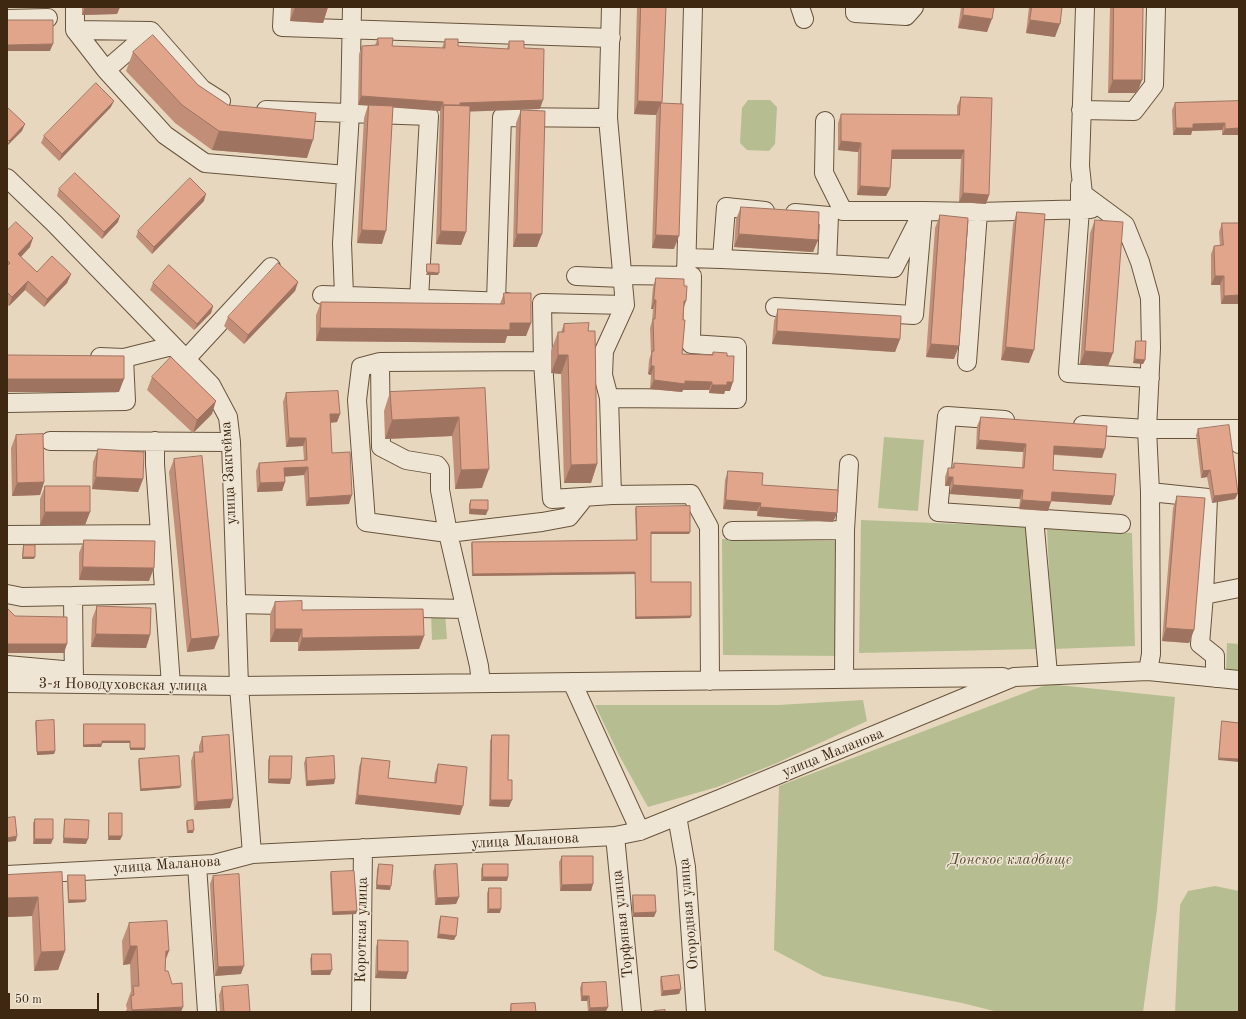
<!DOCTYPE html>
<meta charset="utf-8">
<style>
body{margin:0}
#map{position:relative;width:1246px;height:1019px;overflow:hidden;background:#e7d7bf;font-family:"Old Standard TT",serif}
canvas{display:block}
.frame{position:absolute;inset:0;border:8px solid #3e2811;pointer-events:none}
.scale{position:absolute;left:8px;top:993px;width:91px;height:18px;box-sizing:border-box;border:2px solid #3e2811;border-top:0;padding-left:5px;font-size:12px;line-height:14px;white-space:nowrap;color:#3e2811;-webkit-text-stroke:3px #efe5d5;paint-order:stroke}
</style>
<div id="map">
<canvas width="1246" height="1019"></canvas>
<div class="frame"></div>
<div class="scale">50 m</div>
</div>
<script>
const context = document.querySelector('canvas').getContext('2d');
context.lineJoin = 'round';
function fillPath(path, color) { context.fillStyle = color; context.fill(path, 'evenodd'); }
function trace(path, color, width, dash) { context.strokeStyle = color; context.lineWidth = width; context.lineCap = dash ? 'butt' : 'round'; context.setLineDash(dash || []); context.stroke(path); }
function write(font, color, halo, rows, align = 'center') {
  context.font = font + ' "Old Standard TT",serif'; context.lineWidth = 3; context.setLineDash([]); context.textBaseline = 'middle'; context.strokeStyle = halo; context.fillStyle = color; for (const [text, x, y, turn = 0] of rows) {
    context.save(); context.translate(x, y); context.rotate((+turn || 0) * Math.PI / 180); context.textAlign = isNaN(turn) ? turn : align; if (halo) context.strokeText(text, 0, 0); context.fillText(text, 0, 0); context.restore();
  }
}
const green = new Path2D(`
 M748 100H770L777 107 775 144 769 151 747 150 740 143 742 108Z
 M884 437 924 440 918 511 878 508Z
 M861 520 1032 527 1037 649 859 653Z
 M1047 529 1132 533 1135 646 1053 649Z
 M722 539 841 541 839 656 723 655Z
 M431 612H445L447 639 432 640Z
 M1227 643 1239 644V671L1226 670Z
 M1048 684 1175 697 1157 909 1143 1012H998L962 1003 823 976 774 950 779 786Z
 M863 700 867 721 777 763 717 787 648 807 620 757 595 705H778Z
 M1215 886 1239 891V1012H1175L1180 905 1188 891Z`);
const minor = new Path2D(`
 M75 7V30L151 31
 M283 7 282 27 611 38
 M611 7 608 118 625 305 604 351 603 375 609 398 612 495 691 494 709 527 710 681
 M800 7 804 19
 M855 7V13L906 16 914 7
 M1085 7 1080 166 1083 194 1125 225 1140 262 1150 298 1151 348 1147 429 1150 492 1151 654 1148 671
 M7 19 48 18
 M75 30 106 70
 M221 101 202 89 151 31 106 70 165 135 205 163 346 175
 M266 110 429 116 419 299
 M1081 110 1134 111 1154 85 1156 7
 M7 178 54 223 211 385 228 417 231 442 239 686 252 854
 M1080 185V209L1068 373 1150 378
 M765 211 726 207 722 259 827 264
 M795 213 829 216 827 264 894 268 923 211H843L824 173 825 121
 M687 258 722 259
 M576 276 622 278
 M686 276 693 7
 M322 295 507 302
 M344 295 342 243 350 113 352 7
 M496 301 502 117 608 118
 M775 307 914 315 923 211 978 212
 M100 357 124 358 172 346
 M186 359 271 267
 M380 362 381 447 406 460 437 465 440 469V490L448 533 366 522 357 400 361 367 380 362 543 361
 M967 362 978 212 1091 209
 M609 398 737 399V347L691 344 692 276 622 275
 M7 403 126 401 124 358
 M1005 420 947 416 938 512 1121 524
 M1083 425 1147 429H1239
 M1236 429 1239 444
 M50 441 231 442
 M155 441V464L171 685
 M1150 492 1208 498 1204 595 1200 644 1215 656V678
 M612 495 552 499 543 361 542 303 625 305
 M1034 518 1048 674
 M732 531 845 530
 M7 535 160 534
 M7 594 22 597 73 596 74 684
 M1204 595 1239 588
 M73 596 164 594
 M236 604 465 609
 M7 665 74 671
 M844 679 845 530 849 464
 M572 682 640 831
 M7 683 239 686 1003 677
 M481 683 479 666 448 533 542 522 569 517 585 497
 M677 816 686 867 696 1012
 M615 836 632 1012
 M197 865 207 1012
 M7 875 214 864 252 854 615 836 640 831 722 798 1014 677 1148 671 1239 680
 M361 1012 363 848`);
const wall = new Path2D(`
 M82 7H120L117 14 82 15Z
 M291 7H328L323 23 290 21Z
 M637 7H666L662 103 674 249 652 248 656 115 634 114Z
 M961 7H994L987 32 958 28Z
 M1029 7H1062L1055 37 1026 33Z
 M1110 7H1143L1137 93H1108Z
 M378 38 392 46 442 48 445 39 458 46 507 49 509 41 524 48 540 109 469 111 466 232 461 245 436 244 440 111 393 107 382 244 357 243 364 118 368 105H358L359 54 362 46 375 45Z
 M133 52 198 85 307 158 212 150 175 123 126 71Z
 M961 97 989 195 986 204 959 202 961 159H892L890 188 886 196 857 195 858 152 838 150V123L841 114 957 115V106Z
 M1239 101V135H1222V130L1192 131 1191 135H1173L1172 110 1175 103Z
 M111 107 59 161 41 143 44 136Z
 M521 110 537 247H513L516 123Z
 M59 189 118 222 102 239 57 196Z
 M204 201 152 254 136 237 138 231Z
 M741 207 818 240 813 252 734 247 736 219Z
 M1017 212 1029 363 1001 360 1013 224Z
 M940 215 954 359 926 357 935 228Z
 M1095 220 1108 366 1080 364 1090 233Z
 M1222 223H1239V304H1221L1220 285H1211V254L1214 246H1220L1219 232Z
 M7 231 30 247 21 257 37 272 71 274 67 283 44 307 25 290 9 306 7 304Z
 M656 278 684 308 682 354 712 355 713 352 730 391H725L724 394 709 393V390H683L682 392 650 389 651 375 648 374 649 360 651 354 650 328 652 321 653 309H651L653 287Z
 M298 282 295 291 244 344 224 326 228 317Z
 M153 283 213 306 211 313 194 330 150 290Z
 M504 293 531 323 526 336H507L505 343 316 341V315L321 302 500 304Z
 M778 309 900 339 895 352 772 344 774 321Z
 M564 324 588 331 597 464 591 483H564L561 374 551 373V351L558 332H561Z
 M1136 341 1145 360 1143 364 1133 363 1135 345Z
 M152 377 212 414 193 433 147 390Z
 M485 388 482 488 455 489 452 436 385 439 384 411 390 392Z
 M286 393 340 414 337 422 330 423 332 453 349 504 306 506 304 475 285 476V482L282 491 257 492 256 471 259 463 304 460 303 446 286 447 283 402Z
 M981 417 1102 458 1054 455 1053 470 1114 496 1111 505 1051 501 1048 511 1019 509 1020 499 950 494V486H945V477L948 468H952L954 463 1022 468 1023 452 976 449 977 426Z
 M1198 429 1238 493 1235 499 1212 503 1207 477 1201 478 1196 435Z
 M16 435 44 482 40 495 12 496 11 448Z
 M98 449 143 479 138 492 92 489 93 462Z
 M174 459 219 636 214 649 187 652 169 472Z
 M728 471 762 485 837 513 833 522 757 516V511L723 509 725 480Z
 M45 486 90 512 85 525H40V499Z
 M1177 496 1194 630 1189 643 1162 641 1173 508Z
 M471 500 486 515 469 514V504Z
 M636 507 689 534H651V582L691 616 690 618 635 619V574L472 576 471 544 472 542 636 540 635 509Z
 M84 540 149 581 79 580V553Z
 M24 545 34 559H22L23 547Z
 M275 602 302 610 424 636 419 649 298 651V642H270V614Z
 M97 606 150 635 146 648 91 647 92 619Z
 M36 721 55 751 54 754 37 755 35 723Z
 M1222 721 1239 723 1218 760 1222 724Z
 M84 724H145V750H130V743H102L101 747H83V727Z
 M492 735 508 780 509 807 489 806 490 741Z
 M202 737 233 799 230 808 194 810 191 761 194 752H199V746Z
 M270 756 290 784 268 783V760Z
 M306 758 335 779 334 784 306 786 304 763Z
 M362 758 388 778 434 783 435 773 438 764 460 815 355 804 359 767Z
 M139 759 180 788 140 791 138 761Z
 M109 813 122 836 120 840H108V817Z
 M35 819 51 844H33V823Z
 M65 819 86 844 63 843 64 823Z
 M187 821 193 833H187L186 823Z
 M562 856 593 884 591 891H560L559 862Z
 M379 864 390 890 376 889 377 869Z
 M483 864 508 877 507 881H481V869Z
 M435 865 459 897 456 904 435 905 433 872Z
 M62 872 65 951 58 970 34 971 32 916 7 917V875Z
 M331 872 356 914 332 915 330 874Z
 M68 875 86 900 85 902 68 903 67 878Z
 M213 876 241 974 215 976 210 884Z
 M489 888 500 913H487V893Z
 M633 895 656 912 654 917H632V900Z
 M441 916 454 940 437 938 439 921Z
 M129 923 166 960 165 971 181 1012H125L127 1009 126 1005 131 991 130 964 123 965 122 941Z
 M378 940 408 972 406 979 375 978 376 947Z
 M312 954 330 975H311L310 959Z
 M661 977 681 989 679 994 661 996 660 981Z
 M582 983 608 1007 606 1011 588 1012 587 1001H581L580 988Z
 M222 987 250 1012H220L219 995Z
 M511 1004 536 1012H510V1008Z`);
const shadedWall = new Path2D(`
 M85 7H120L117 14 82 15Z
 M295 7H328L323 23 290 21Z
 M963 15 992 19 987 32 958 28Z
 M1030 20 1060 24 1055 37 1026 33Z
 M53 44 50 51H7V45Z
 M1113 80H1142L1137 93H1108Z
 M361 96 443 102 440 111 358 105Z
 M543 100 540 109 459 112 460 103Z
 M114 101 111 107 59 161 62 154Z
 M638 101 662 102 660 108 661 103 656 115 634 114Z
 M1225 123 1222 130 1192 131 1191 135H1173L1176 128 1193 124Z
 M25 124 22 131 7 146 9 141Z
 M1239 128V135H1222L1225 129Z
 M219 131 313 140 307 158 212 150Z
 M841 141 861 143 858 152 838 150Z
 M892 150H964L961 159H889Z
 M860 186 890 188 886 196 857 195Z
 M963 193 989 195 986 204 959 202Z
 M206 194 204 201 152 254 154 247Z
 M120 216 118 222 102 239 104 232Z
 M362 230 386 231 382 244 357 243Z
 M441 231 466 232 461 245 436 244Z
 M517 234H542L537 247H513Z
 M739 234 818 240 813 252 734 247Z
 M656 235 679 236 674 249 652 248Z
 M33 238 30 247 15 263 18 254Z
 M427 272 439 273 438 275H426Z
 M71 274 67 283 44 307 47 299Z
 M1215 276H1224L1220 285H1211Z
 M28 281 25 290 9 306 12 297Z
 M298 282 295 291 244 344 248 335Z
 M1239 295V304H1221L1224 296Z
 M654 300H656L653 309H651Z
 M684 301H686L683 310Z
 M213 306 211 313 194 330 197 324Z
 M510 323H531L526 336H507L505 343 316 341 320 328Z
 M777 331 900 339 895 352 772 344Z
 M931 344 959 346 954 359 926 357Z
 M1006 347 1034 350 1029 363 1001 360Z
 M1085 351 1113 353 1108 366 1080 364Z
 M558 355H568L561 374 551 373Z
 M1135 359 1145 360 1143 364 1133 363Z
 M651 366H654L651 375 648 374Z
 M7 379H124L119 392H7Z
 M654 380 685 381 712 382 709 390H683L682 392 650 389Z
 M727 382H733L730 391H725L724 394 709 393 712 385Z
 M216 401 212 414 193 433 197 420Z
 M330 414H340L337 422 327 423Z
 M459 417 452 436 385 439 392 420Z
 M289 438H306L303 446 286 447Z
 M979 440 1026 444 1023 452 976 449Z
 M1054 446 1105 449 1102 458 1051 454Z
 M597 464 591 483H564L571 465Z
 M308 467 304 475 281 477 284 468Z
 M489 469 482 488 455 489 461 470Z
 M1210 470 1207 477 1201 478 1203 471Z
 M96 477 143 479 138 492 92 489Z
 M948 477H953L950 486H945Z
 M44 482 40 495 12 496 17 483Z
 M285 482 282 491 257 492 260 483Z
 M953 485 1023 490 1020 499 950 494Z
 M1052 492 1114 496 1111 505 1049 501Z
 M1238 493 1235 499 1212 503 1214 496Z
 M352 495 349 504 306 506 309 498Z
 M726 500 761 503 757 511 723 509Z
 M1022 500 1051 502 1048 511 1019 509Z
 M760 507 837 513 833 522 757 516Z
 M470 509 488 510 486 515 469 514Z
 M45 512H90L85 525H40Z
 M651 532H690L689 534H650Z
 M23 557H35L34 559H22Z
 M83 567 154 568 149 581 79 580Z
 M635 572V574L472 576 473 574Z
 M691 616 690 618 635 619 636 617Z
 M1166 628 1194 630 1189 643 1162 641Z
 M275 629H302L298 642H270Z
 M96 634 150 635 146 648 91 647Z
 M219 636 214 649 187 652 191 639Z
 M424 636 419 649 298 651 302 638Z
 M7 644H67L64 653H7Z
 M102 741H130V743H101Z
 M102 744 101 747H83L84 745Z
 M130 748H145V750H130Z
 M55 751 54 754 37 755V752Z
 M1219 758 1239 759V762L1218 760Z
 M269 779H291L290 784 268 783Z
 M335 779 334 784 306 786 307 781Z
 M181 786 180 788 140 791 141 789Z
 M358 795 463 806 460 815 355 804Z
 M233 799 230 808 194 810 197 802Z
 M491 800H512L509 807 489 806Z
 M194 830 193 833H187L188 831Z
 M17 836 16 841 7 842V838Z
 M109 836H122L120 840H108Z
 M64 838 88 839 86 844 63 843Z
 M35 839H53L51 844H33Z
 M483 877H508L507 881H481Z
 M593 884 591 891H560L562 885Z
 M377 885 391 886 390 890 376 889Z
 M38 897 32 916 7 917V898Z
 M459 897 456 904 435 905 437 898Z
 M69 900H86L85 902 68 903Z
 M489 909H501L500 913H487Z
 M357 911 356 914 332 915 333 912Z
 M656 912 654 917H632L634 913Z
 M439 934 456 936 454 940 437 938Z
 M130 946H137L130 964 123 965Z
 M65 951 58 970 34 971 41 952Z
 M166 951H169L162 969Z
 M244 966 241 974 215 976 218 967Z
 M332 970 330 975H311L312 971Z
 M378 971 408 972 406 979 375 978Z
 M681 989 679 994 661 996 663 991Z
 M582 996H589L587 1001H581Z
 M183 1007 181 1012H131L132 1010Z
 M608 1007 606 1011 588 1012 590 1008Z`);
const building = new Path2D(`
 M641 7H666L662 102 638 101Z
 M964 7H994L992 19 963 15Z
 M1032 7H1062L1060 24 1030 20Z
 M1114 7H1143L1142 80H1113Z
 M7 20H53V44L7 45Z
 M153 35 198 85 228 105 316 113 313 140 219 131 182 105 133 52Z
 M378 38H393L392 46 445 48V39H458V46L509 49V41H524V48L544 49 543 100 460 103V105H444L443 109V102L361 96 362 46 378 45Z
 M96 83 114 101 62 154 44 136Z
 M961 97 992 98 989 195 963 193 964 150H892L890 188 860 186 861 143 841 141V114L959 115Z
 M1239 101V128L1225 129V123L1193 124V128H1176L1175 103Z
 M661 103 683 104 679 236 656 235Z
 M369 105 393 106 386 231 362 230Z
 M444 105 470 106 466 232 441 231Z
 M7 107 25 124 9 141 7 139Z
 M521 110 545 111 542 234H517Z
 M75 173 120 216 104 232 59 189Z
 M190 178 206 194 154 247 138 231Z
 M741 207 819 212 818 240 739 234Z
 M1017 212 1045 214 1034 350 1006 347Z
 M940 215 968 218 959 346 931 344Z
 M1095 220 1123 222 1113 353 1085 351Z
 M16 222 33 238 18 254 37 272 52 256 71 274 47 299 28 281 12 297 7 292V266L10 263 7 260V231Z
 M1222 223H1239V295L1224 296V276H1215L1214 246 1223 245Z
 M278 263 298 282 248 335 228 317Z
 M427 264H439V273L427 272Z
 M169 265 213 306 197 324 153 283Z
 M656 278 684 279V286H687L686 301H684L683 320H685L682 354 713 355V352L727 353V356H734L733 382H727V385H712V382L685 381V384L654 380V366H651L652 351H654L653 319H655L656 300H654Z
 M504 293H531V323H510V330L320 328 321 302 504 304Z
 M778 309 901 316 900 339 777 331Z
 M589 323 588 331H595L597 464 571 465 568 355H558V332H564V324Z
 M1136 341H1146L1145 360 1135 359Z
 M7 355 124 356V379H7Z
 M171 357 216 401 197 420 152 377Z
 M485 388 489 469 461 470 459 417 392 420 390 392Z
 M338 391 340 414H330L332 453 350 452 352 495 309 498 308 467 284 468 285 482 260 483 259 463 307 460 306 438H289L286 393Z
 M981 417 1107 426 1105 449 1054 446 1053 470 1116 474 1114 496 1052 492 1051 502 1022 500 1023 490 953 485V477H948V468H954V463L1024 468 1026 444 979 440Z
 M1229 425 1238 493 1214 496 1210 470 1203 471 1198 429Z
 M43 434 44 482 17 483 16 435Z
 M98 449 144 452 143 479 96 477Z
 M202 456 219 636 191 639 174 459Z
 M728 471 763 473 762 485 838 490 837 513 760 507 761 503 726 500Z
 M45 486H90V512H45Z
 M1177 496 1205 498 1194 630 1166 628Z
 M471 500H488V510L470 509Z
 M690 506V532H651V582H691V616L636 617 635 572 473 574 472 542 637 540 636 507Z
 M84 540 155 541 154 568 83 567Z
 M24 545H35V557H23Z
 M302 601V610L423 609 424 636 302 638V629H275V602Z
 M97 606 151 608 150 635 96 634Z
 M7 608 15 616 67 617V644H7Z
 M54 720 55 751 37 752 36 721Z
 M1222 721 1239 723V759L1219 758Z
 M84 724H145V748H130V741H102V744L84 745Z
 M229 735 233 799 197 802 194 752H203L202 737Z
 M492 735H509L508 780H512V800H491Z
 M179 756 181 786 141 789 139 759Z
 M270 756H292L291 779H269Z
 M334 756 335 779 307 781 306 758Z
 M362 758 390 761 388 778 436 783 438 764 467 767 463 806 358 795Z
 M109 813H122V836H109Z
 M15 817 17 836 7 838V818Z
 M35 819H53V839H35Z
 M65 819 89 820 88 839 64 838Z
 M193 820 194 830 188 831 187 821Z
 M562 856H593V884L562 885Z
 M379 864 393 865 391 886 377 885Z
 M457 864 459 897 437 898 435 865Z
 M483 864H508V877H483Z
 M354 871 357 911 333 912 331 872Z
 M62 872 65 951 41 952 38 897 7 898V875Z
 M239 874 244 966 218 967 213 876Z
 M68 875H85L86 900H69Z
 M489 888H501V909H489Z
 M633 895H655L656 912 634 913Z
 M441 916 458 918 456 936 439 934Z
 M167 921 169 951H166L165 971H168L172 984 182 983 183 1007 132 1010 131 996 134 995 133 986H139L137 946H130L129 923Z
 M378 940 408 941V972L378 971Z
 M312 954H331L332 970 312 971Z
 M679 975 681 989 663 991 661 977Z
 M606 982 608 1007 590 1008 589 996H582V983Z
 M248 985 250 1012H224L222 987Z
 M535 1003 536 1012H511V1004Z
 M665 1010V1012H654V1011Z`);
const streetNames = [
 ["улица Закгейма",229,473,-93],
 ["3-я Новодуховская улица",123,685,1],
 ["улица Маланова",833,753,-22],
 ["улица Маланова",525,841,-3],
 ["улица Маланова",167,865,-4],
 ["Огородная улица",689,914,-95],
 ["Торфяная улица",623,924,-96],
 ["Короткая улица",362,930,-89]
];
const parkNames = [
 ["Донское кладбище",1010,860]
];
fillPath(green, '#b6be91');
trace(minor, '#68543c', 20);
trace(minor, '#efe5d5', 18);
fillPath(wall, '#c28e78');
fillPath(shadedWall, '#9e7461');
fillPath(building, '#e1a58b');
trace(building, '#9e7461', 1);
write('15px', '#3e2811', '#efe5d5', streetNames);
write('italic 15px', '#5c4e31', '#efe5d5', parkNames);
</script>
